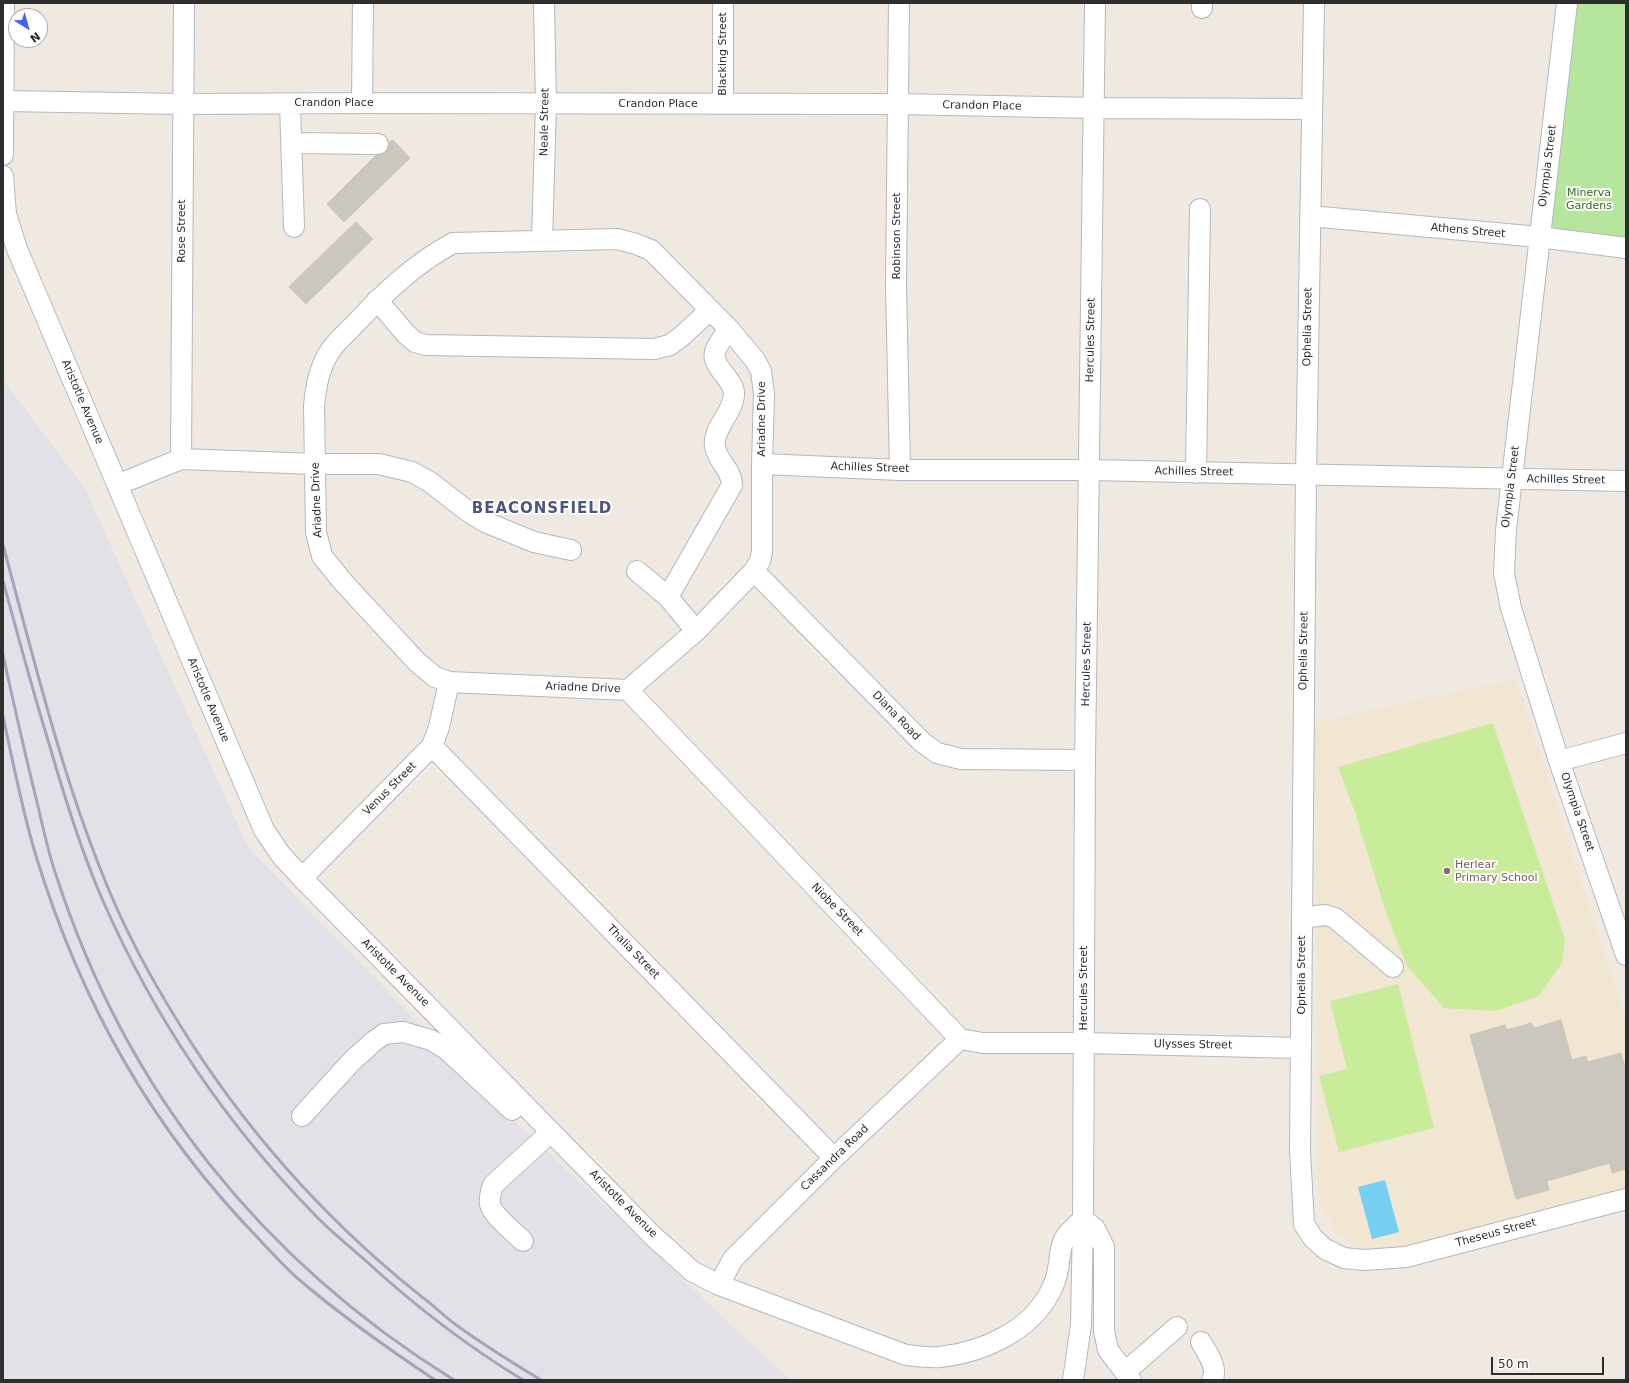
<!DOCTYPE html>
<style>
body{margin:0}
#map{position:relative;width:1629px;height:1383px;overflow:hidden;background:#efe9e1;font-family:"DejaVu Sans",sans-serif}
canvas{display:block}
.frame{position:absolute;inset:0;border:4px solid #2e2e2e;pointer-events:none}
.north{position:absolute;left:8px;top:8px;width:40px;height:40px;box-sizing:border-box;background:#fff;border:1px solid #ababab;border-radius:50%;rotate:143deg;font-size:11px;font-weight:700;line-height:16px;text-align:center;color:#2e2e2e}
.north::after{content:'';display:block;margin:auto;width:14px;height:18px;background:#4264fb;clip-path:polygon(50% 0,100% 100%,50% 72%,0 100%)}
.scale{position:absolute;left:1491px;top:1357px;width:113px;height:18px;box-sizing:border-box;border:2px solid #2e2e2e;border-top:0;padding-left:5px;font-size:12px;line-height:14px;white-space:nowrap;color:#2e2e2e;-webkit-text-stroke:3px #fff;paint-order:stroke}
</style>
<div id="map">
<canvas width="1629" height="1383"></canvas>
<div class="frame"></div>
<div class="north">N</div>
<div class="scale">50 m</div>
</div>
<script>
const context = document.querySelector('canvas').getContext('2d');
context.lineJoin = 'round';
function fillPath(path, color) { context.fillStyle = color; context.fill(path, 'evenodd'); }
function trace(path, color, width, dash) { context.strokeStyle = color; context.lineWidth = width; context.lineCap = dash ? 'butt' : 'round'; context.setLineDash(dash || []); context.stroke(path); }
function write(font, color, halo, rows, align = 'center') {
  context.font = font + ' "DejaVu Sans",sans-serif'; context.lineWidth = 4; context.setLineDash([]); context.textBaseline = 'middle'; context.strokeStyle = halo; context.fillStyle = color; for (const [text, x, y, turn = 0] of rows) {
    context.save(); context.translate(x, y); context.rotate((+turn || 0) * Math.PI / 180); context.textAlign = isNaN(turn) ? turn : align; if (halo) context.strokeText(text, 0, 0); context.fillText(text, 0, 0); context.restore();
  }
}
const industrial = new Path2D(`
 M3 380 84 487 248 847 506 1113 790 1380H3Z`);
const education = new Path2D(`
 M1516 679 1626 1020V1195L1402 1253 1368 1252 1338 1235 1318 1198 1315 722Z`);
const green = new Path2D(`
 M1573 3H1626V241L1556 231 1550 224Z`);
const pitch = new Path2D(`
 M1493 723 1565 939 1562 963 1539 996 1496 1011 1444 1008 1407 966 1385 910 1355 812 1338 767Z
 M1398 984 1434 1128 1339 1152 1319 1076 1347 1069 1330 1001Z`);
const water = new Path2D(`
 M1385 1180 1399 1232 1372 1239 1358 1187Z`);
const building = new Path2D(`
 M393 140 410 158 344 222 327 204 376 155 384 154 388 150 389 143Z
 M356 222 373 239 306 304 289 287Z
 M1561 1020 1572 1060 1586 1056 1588 1062 1621 1053 1626 1070V1169L1612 1173 1610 1163 1547 1181 1549 1190 1516 1199 1470 1035 1505 1025 1507 1030 1531 1023 1534 1028Z`);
const minor = new Path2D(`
 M899 3 896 285 900 470
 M1314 3 1306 475 1300 1151 1304 1224 1313 1238 1325 1249 1344 1258 1364 1260 1406 1257 1626 1199
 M1567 3 1506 530 1504 573 1511 608 1559 761 1626 955
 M1202 8V3
 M4 101 183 104 362 103 898 104 1094 108 1312 109
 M362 103 363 3
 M290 104 294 227
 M723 104V3
 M292 143 378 144
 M3 155 4 3
 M3 176 6 214 17 249 264 830 281 855 302 878 653 1236 692 1271 719 1285 906 1355C917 1356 929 1358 940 1357 984 1352 1034 1330 1053 1286 1060 1272 1058 1259 1062 1245 1065 1234 1075 1227 1083 1219L1095 1229 1104 1247V1331L1108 1350 1131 1380
 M1310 216 1539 237 1626 248
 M617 239 636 244 651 250 729 329 755 360 761 371 764 394 762 464V551L760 561 754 571 696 631 628 690 449 682 435 677 417 662 343 582 322 556 316 532 314 406C316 386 319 368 330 351 336 342 345 334 353 326 383 294 414 264 453 243Z
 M542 241 546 104 544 3
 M377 300 406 334 415 342 426 345 654 349 670 345 682 336 710 310
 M181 459 184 3
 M762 464 900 470H1090L1626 481
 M1196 473 1200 209
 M117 485 181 459 316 464H379L412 472 430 482 466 510 485 522 534 542 571 550
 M637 571 668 597
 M754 571 922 742 937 753 961 759 1085 760
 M696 631 668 597 732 485C732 469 717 462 715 446 712 429 733 413 734 395 735 378 708 366 716 349 719 342 725 335 729 329
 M628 690 960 1039 983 1043H1084L1301 1048
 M432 746 834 1158
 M1559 761 1626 743
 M302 878 432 746 439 727 449 682
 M1302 918 1325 915 1335 918 1393 967
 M302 1116 351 1062 373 1042 384 1034 403 1032 431 1040 446 1049 512 1110
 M523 1241C514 1232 492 1215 490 1204 489 1197 491 1191 493 1185L551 1132
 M719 1285 733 1259 834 1158 960 1039
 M1201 1342C1207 1353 1219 1368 1212 1380
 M1125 1372 1177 1327
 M1073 1380 1081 1325 1083 1219 1085 760 1095 3`);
const rail = new Path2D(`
 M3 545C35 663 63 782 111 895 133 947 161 996 192 1044 257 1144 337 1231 431 1304 440 1312 449 1320 459 1327 485 1346 513 1363 541 1380
 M3 581C18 636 33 692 50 747 65 799 81 851 103 901 154 1017 226 1124 315 1215 330 1231 349 1246 366 1261 415 1306 467 1346 523 1380
 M3 655C14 705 25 754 37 802 43 827 48 852 56 875 126 1091 262 1261 454 1380
 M3 716C13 762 22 810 36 856 81 1003 152 1129 259 1239 271 1252 283 1265 296 1277 340 1315 387 1348 435 1380`);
const markers = [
 [1447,871,4,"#8d6e63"]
];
const streetNames = [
 ["Blacking Street",723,54,-90],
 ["Crandon Place",334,103],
 ["Crandon Place",658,104],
 ["Crandon Place",982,106,1],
 ["Neale Street",545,122,-89],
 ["Olympia Street",1548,166,-83],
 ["Rose Street",182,231,-90],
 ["Athens Street",1468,231,5],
 ["Robinson Street",897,236,-90],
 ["Ophelia Street",1308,327,-89],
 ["Hercules Street",1091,340,-89],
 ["Aristotle Avenue",82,402,67],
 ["Ariadne Drive",762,419,-90],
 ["Achilles Street",870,468,2],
 ["Achilles Street",1194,472,1],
 ["Achilles Street",1566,480,1],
 ["Olympia Street",1511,487,-83],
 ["Ariadne Drive",317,500,-92],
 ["Ophelia Street",1304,651,-89],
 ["Hercules Street",1087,664,-89],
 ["Ariadne Drive",583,688,2],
 ["Aristotle Avenue",208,700,67],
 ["Diana Road",896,716,46],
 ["Venus Street",390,789,-45],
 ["Olympia Street",1577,812,71],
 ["Niobe Street",837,910,46],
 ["Thalia Street",633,952,46],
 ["Aristotle Avenue",395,973,45],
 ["Ophelia Street",1302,975,-90],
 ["Hercules Street",1084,988,-90],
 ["Ulysses Street",1193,1045,1],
 ["Cassandra Road",835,1158,-44],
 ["Aristotle Avenue",623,1204,45],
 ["Theseus Street",1496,1233,-15]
];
const parkNames = [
 ["Minerva",1589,193],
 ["Gardens",1589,206]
];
const educationNames = [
 ["Herlear",1455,865],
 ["Primary School",1455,878]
];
const districtNames = [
 ["BEACONSFIELD",542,509]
];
fillPath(industrial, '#e3e1e8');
fillPath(education, '#f0e6d1');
fillPath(green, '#b6e59e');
fillPath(pitch, '#c9ec9a');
fillPath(water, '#75cff0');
fillPath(building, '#cbc7bf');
trace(building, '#cbc5ba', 1);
trace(minor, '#b4b7c1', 22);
trace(minor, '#fff', 20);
trace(rail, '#a3a6b8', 3);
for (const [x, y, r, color] of markers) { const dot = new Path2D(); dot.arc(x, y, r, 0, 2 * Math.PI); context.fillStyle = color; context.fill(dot); trace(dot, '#fff', 1.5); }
write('11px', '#2e2e2e', '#fff', streetNames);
write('11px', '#2c6e1b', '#fff', parkNames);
write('11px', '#785e54', '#fff', educationNames, 'left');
context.letterSpacing = '1px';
write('bold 15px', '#4d5680', '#fff', districtNames);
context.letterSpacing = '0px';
</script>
